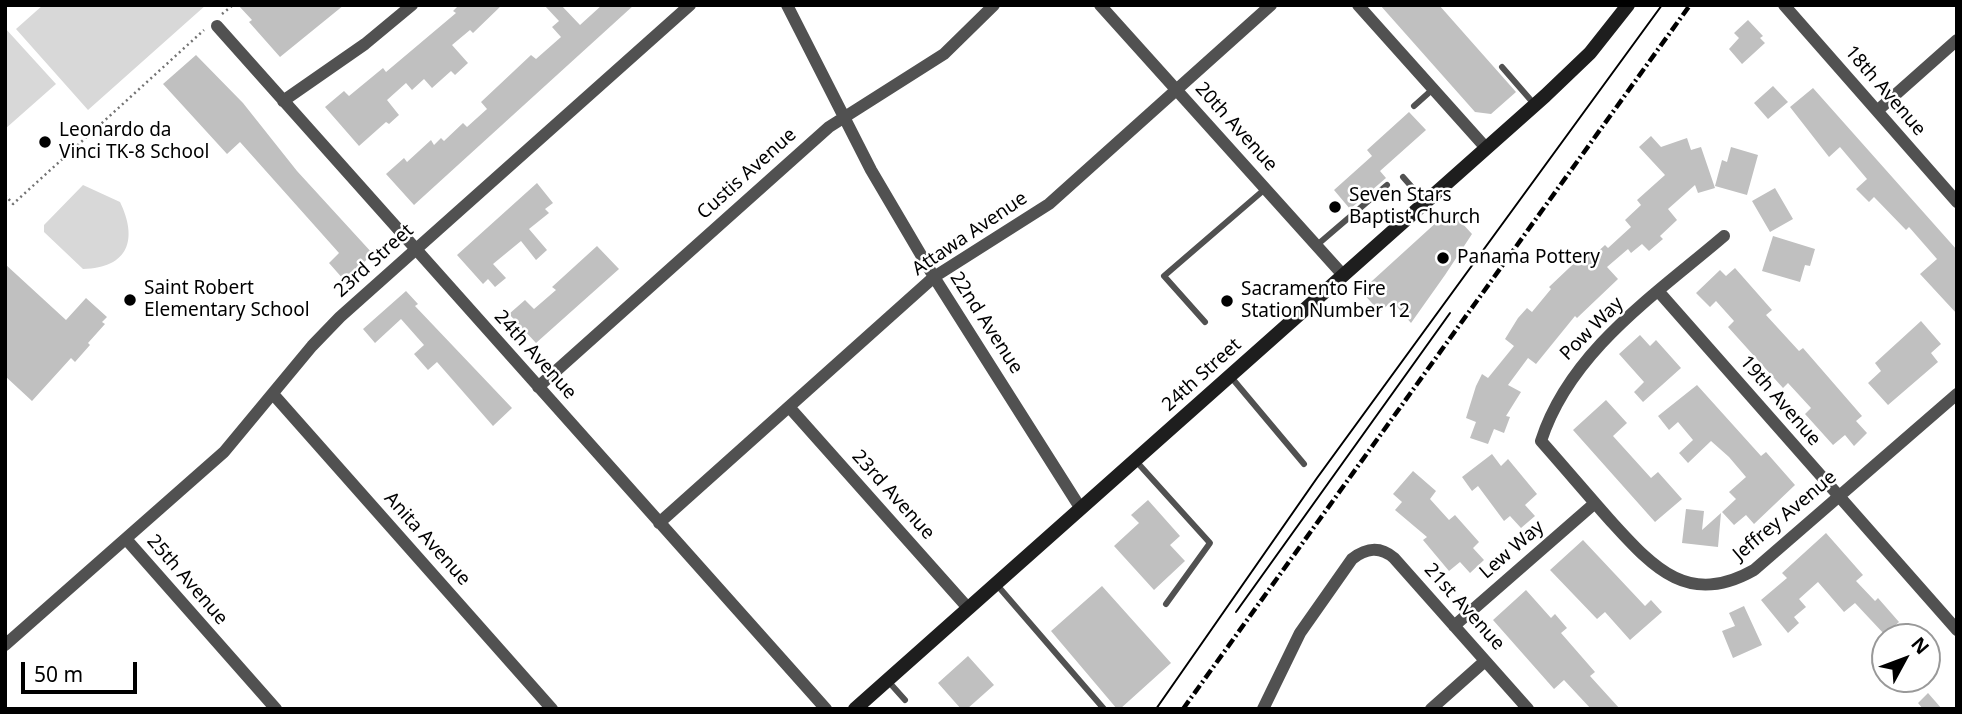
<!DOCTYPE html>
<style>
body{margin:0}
#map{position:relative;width:1962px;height:714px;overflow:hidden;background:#fff;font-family:"Noto Sans",sans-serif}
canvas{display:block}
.frame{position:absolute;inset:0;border:7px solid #000;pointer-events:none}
.north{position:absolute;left:1871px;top:623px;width:70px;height:70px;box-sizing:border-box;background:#fff;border:2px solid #999;border-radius:50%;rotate:49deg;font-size:19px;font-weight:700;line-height:28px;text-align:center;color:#000}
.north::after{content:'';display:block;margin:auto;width:24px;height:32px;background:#000;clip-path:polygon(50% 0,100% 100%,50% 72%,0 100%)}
.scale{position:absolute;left:21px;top:662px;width:116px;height:32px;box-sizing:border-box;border:4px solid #000;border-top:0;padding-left:9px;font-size:21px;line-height:24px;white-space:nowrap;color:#000;-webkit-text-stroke:5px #fff;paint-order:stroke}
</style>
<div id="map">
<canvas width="1962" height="714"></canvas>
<div class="frame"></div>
<div class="north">N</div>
<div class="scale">50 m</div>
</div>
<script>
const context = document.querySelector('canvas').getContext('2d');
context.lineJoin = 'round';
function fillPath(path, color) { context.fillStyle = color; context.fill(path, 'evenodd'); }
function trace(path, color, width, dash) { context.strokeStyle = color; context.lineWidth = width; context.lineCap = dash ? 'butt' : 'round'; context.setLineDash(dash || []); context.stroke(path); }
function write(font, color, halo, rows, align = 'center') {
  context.font = font + ' "Noto Sans",sans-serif'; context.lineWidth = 5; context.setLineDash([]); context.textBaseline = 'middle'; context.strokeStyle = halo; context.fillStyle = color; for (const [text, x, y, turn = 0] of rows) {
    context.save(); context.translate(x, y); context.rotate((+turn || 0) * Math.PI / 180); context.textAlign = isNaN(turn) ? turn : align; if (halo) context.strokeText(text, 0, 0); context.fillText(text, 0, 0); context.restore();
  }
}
const green = new Path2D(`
 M43 5H206L88 110 16 29Z
 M5 28 56 84 5 129Z
 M83 185 120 202C138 239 129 268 83 269L44 232V225Z`);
const building = new Path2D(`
 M238 5H344L280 57 249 22 252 20Z
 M459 5H502L473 33 470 30 452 45 468 63 455 75 451 71 432 88 424 79 412 90 406 83 387 100 399 115 389 124 386 122 359 146 325 107 344 91 349 96 383 68 386 72 456 13 453 11Z
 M544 5H561L580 25 602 5H634L414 205 386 174 404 158 407 162 431 140 434 145 441 138 444 141 463 123 467 127 487 109 481 102 514 71 531 55 536 59 561 37 552 27 559 21Z
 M1380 5H1439L1516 92 1491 114 1475 112Z
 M1748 20 1763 36 1760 38 1765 43 1742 64 1729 49 1739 38 1734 33Z
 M196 55 243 103 297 171 373 254 344 280 329 263 339 253 240 142 227 154 163 84Z
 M1773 86 1788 102 1768 119 1754 103Z
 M1813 88 1957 250V314L1920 274 1937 259 1909 227 1906 230 1874 197 1869 202 1856 189 1867 179 1840 147 1829 157 1790 107Z
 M1409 112 1426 130 1380 171 1386 178 1350 209 1334 190 1372 156 1367 150Z
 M1651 136 1661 147 1687 138 1691 150 1701 147 1715 188 1698 193 1695 185 1668 209 1677 220 1660 236 1663 239 1649 251 1642 244 1631 253 1628 249 1607 267 1618 279 1577 318 1575 316 1536 364 1528 358 1508 385 1521 392 1506 416 1510 417 1504 433 1494 429 1488 444 1470 438 1476 422 1466 418 1476 386 1482 374 1488 378 1514 346 1505 339 1518 318 1527 308 1532 312 1551 289 1549 287 1588 250 1593 256 1605 245 1608 248 1631 227 1625 220 1641 205 1637 200 1665 175 1639 147Z
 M1731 147 1758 155 1747 195 1715 186 1722 160 1727 162Z
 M537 183 553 203 545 209 549 213 529 229 547 250 536 260 521 241 493 264 506 278 495 287 488 279 483 284 457 255Z
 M1775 188 1793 219 1770 232 1752 201Z
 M1450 210 1472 234 1445 275 1411 323 1392 301 1380 312 1361 291Z
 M1773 236 1815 249 1810 266 1805 265 1800 282 1762 271Z
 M597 246 619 269 536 343 509 314 525 300 534 309 556 290 552 287Z
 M5 264 66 320 86 298 107 317 102 322 105 324 88 343 90 345 75 362 71 358 32 401 5 376Z
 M1735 268 1772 310 1766 315 1799 351 1803 348 1862 416 1856 421 1867 433 1854 446 1845 435 1833 445 1805 414 1811 408 1788 383 1783 388 1728 327 1734 321 1716 301 1710 307 1696 293 1720 270 1726 276Z
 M406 291 418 304 415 306 512 408 493 426 437 362 428 370 414 354 424 345 401 319 375 343 363 329Z
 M1921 321 1941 344 1931 353 1938 362 1888 405 1868 383 1881 371 1875 363Z
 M1640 335 1650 346 1656 340 1681 368 1643 402 1634 392 1644 382 1619 354Z
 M1697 385 1761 456 1766 452 1795 485 1754 524 1746 515 1734 525 1722 512 1736 499 1729 492 1746 477 1729 457 1711 441 1688 463 1679 453 1693 440 1678 422 1669 430 1658 416Z
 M1606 400 1627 423 1613 436 1651 478 1658 472 1682 499 1655 522 1573 430Z
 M1492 454 1501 466 1508 459 1537 494 1525 505 1535 516 1521 528 1510 516 1504 521 1478 486 1472 491 1462 477Z
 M1413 471 1436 491 1430 499 1449 520 1455 515 1479 542 1473 548 1484 560 1470 573 1460 562 1449 571 1423 540 1427 537 1395 510 1402 502 1393 494Z
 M1148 500 1180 536 1170 545 1185 561 1154 590 1114 546 1139 523 1131 515Z
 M1686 509 1704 511 1702 530 1721 513 1718 547 1682 543Z
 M1826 533 1863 575 1856 581 1875 601 1878 598 1899 622 1885 635 1855 603 1844 612 1818 582 1799 599 1806 607 1794 617 1799 623 1788 633 1761 600 1787 578 1782 573Z
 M1583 540 1645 606 1651 600 1662 612 1630 640 1605 612 1597 619 1550 570Z
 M1102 586 1171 663 1120 709H1117L1051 631Z
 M1526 590 1551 618 1555 614 1567 628 1561 633 1595 672 1590 676 1620 709H1591L1564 680 1554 689 1493 620Z
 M1744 606 1762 645 1733 658 1722 631 1735 626 1729 613Z
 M968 656 994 685 967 709H961L938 683Z
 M1928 693 1942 709H1923L1918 703Z`);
const path = new Path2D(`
 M222 14 233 5
 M5 195 13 204 204 30`);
const lane = new Path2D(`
 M1502 67 1535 105
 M1414 106 1433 89
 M1403 177 1425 202
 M1317 245 1387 185
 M1205 322 1164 276 1265 189
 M1231 377 1304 464
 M1135 460 1210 543 1166 604
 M997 585 1104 709
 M888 681 905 700`);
const street = new Path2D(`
 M787 5 871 170 934 277 1081 509
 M1100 5 1343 275
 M1358 5 1486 148
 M1784 5 1957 202
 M217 26 826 709
 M283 101 365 44 412 5
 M1877 111 1957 40
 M1724 236C1655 295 1570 351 1541 441 1564 467 1586 493 1609 519 1652 566 1687 608 1754 570L1957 394
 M1659 292 1957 630
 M538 387 829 127 944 54 994 5
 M273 394 552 709
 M790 408 968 608
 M659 523 934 277 1049 204 1271 5
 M126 539 276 709
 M1454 626 1595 503
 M5 645 224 452 312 346 340 317 690 5
 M1263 709 1300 633 1352 559C1366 548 1380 546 1394 558L1528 709
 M1431 709 1485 661`);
const secondary = new Path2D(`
 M855 709 1545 96 1590 53 1628 5`);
const tram = new Path2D(`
 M1236 612 1450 313
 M1156 709 1317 478 1662 5`);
const rail = new Path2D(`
 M1183 709 1690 5`);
const markers = [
 [45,142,7,"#000"],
 [1335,207,7,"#000"],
 [1443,258,7,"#000"],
 [130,300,7,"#000"],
 [1227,301,7,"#000"]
];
const streetNames = [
 ["18th Avenue",1885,91,49],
 ["20th Avenue",1236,127,48],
 ["Custis Avenue",747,174,-42],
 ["Attawa Avenue",970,234,-34],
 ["23rd Street",374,261,-42],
 ["22nd Avenue",986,323,57],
 ["Pow Way",1592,329,-45],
 ["24th Avenue",535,355,48],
 ["24th Street",1202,375,-42],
 ["19th Avenue",1780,401,49],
 ["23rd Avenue",893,495,48],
 ["Jeffrey Avenue",1785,516,-40],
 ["Anita Avenue",427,539,48],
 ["Lew Way",1512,550,-41],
 ["25th Avenue",187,580,49],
 ["21st Avenue",1464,607,48]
];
const poiNames = [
 ["Leonardo da",59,131],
 ["Vinci TK-8 School",59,153],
 ["Seven Stars",1349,196],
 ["Baptist Church",1349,218],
 ["Panama Pottery",1457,258],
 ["Saint Robert",144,289],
 ["Elementary School",144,311],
 ["Sacramento Fire",1241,290],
 ["Station Number 12",1241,312]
];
fillPath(green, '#d8d8d8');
fillPath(building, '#c0c0c0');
trace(path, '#737373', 2.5, [2, 3.5]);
trace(lane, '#515151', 6);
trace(street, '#515151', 12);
trace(secondary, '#1e1e1e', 14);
trace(tram, '#000', 2);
trace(rail, '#000', 4.5, [10, 3.5, 2, 3.5]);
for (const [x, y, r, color] of markers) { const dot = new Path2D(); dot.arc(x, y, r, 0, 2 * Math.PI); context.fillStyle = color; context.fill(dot); trace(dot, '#fff', 2.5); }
write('19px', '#000', '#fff', streetNames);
write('19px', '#000', '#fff', poiNames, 'left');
</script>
